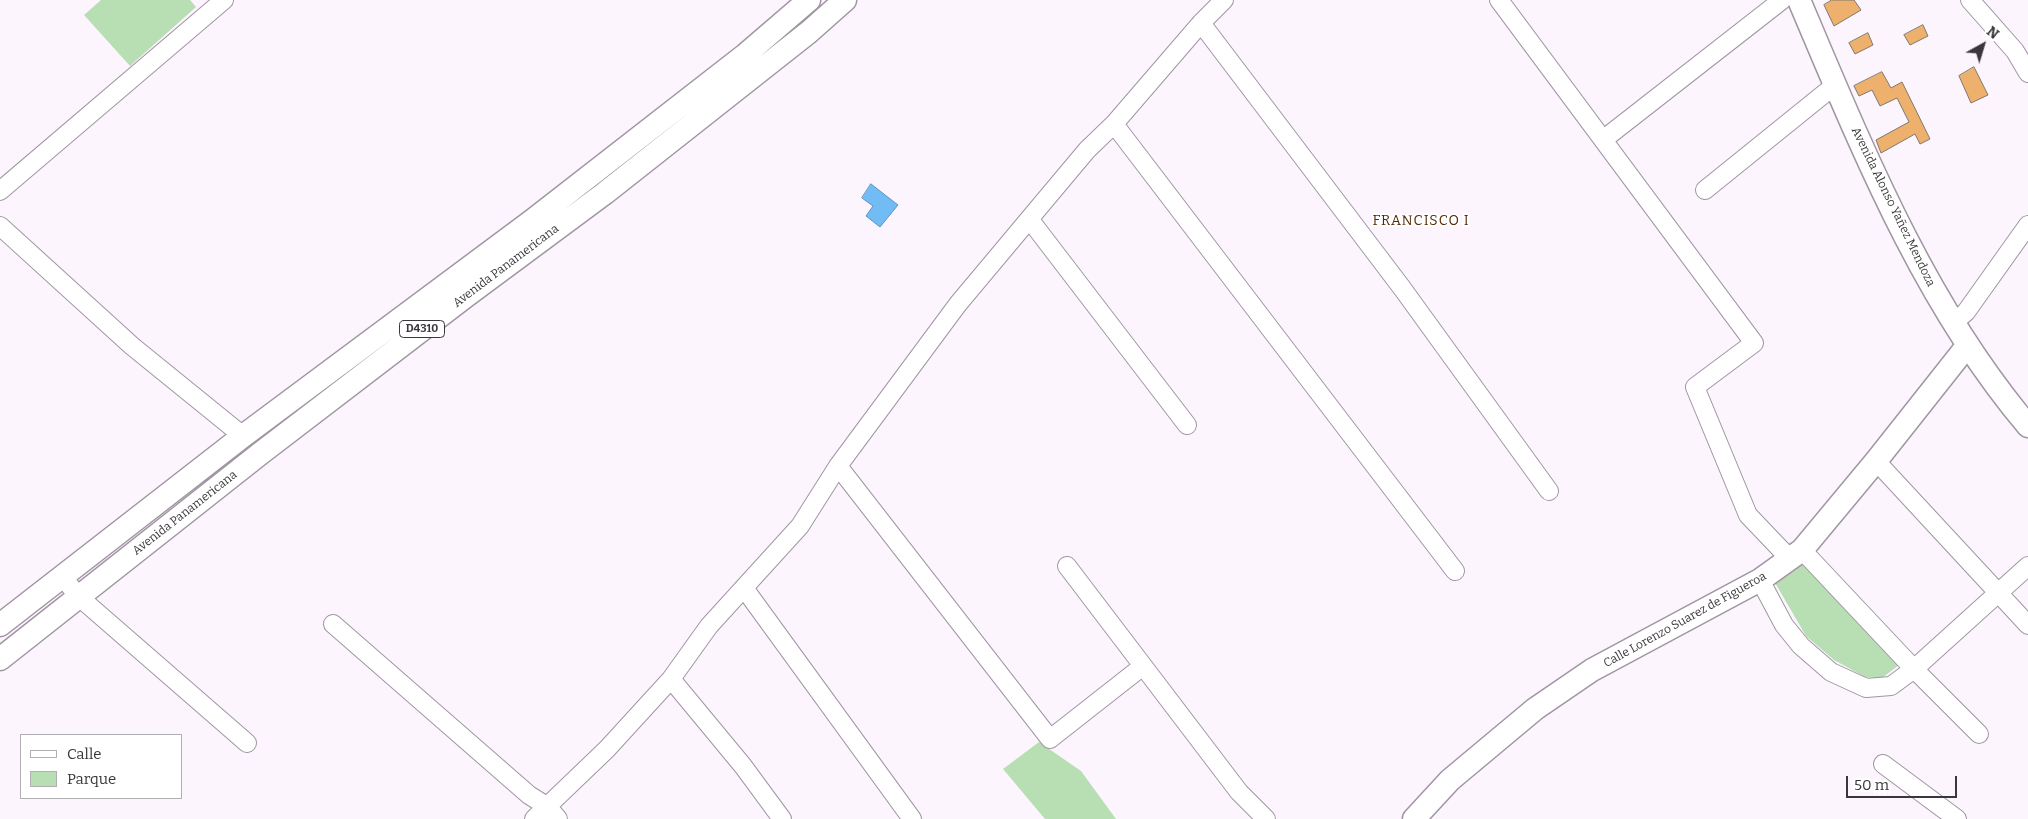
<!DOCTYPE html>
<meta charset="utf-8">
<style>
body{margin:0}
#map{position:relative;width:2028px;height:819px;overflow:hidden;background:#fcf5fe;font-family:Bitter,serif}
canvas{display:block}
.legend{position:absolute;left:20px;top:734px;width:162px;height:65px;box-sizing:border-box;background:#fff;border:1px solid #b0afb1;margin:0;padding:6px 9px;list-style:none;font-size:15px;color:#3a363b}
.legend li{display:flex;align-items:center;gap:10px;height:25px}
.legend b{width:25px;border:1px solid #b0afb1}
.north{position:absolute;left:1958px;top:20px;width:50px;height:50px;-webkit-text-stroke:4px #fff;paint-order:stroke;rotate:39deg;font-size:14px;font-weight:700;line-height:20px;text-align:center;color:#3a363b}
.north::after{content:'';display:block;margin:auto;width:18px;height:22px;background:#3a363b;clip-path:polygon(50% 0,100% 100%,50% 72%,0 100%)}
.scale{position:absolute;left:1846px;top:776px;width:111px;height:22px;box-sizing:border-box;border:2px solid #3a363b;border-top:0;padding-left:6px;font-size:15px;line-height:18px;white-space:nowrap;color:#3a363b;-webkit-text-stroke:4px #fff;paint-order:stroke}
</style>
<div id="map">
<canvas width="2028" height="819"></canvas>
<ul class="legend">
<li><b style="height:6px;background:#fff"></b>Calle</li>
<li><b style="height:14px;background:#b8deb4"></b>Parque</li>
</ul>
<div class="north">N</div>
<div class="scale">50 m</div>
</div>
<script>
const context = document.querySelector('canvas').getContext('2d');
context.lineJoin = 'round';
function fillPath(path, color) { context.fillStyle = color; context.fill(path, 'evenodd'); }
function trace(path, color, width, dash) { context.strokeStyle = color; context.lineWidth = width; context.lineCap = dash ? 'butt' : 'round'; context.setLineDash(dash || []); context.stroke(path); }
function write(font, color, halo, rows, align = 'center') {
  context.font = font + ' Bitter,serif'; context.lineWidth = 4; context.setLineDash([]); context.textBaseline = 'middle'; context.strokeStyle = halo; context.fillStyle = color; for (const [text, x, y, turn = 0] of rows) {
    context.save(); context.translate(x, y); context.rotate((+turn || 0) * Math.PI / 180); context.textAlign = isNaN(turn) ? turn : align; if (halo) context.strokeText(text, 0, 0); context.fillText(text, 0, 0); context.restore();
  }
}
const green = new Path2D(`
 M101 0H190L196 7 130 66 84 15Z
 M1803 564 1899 665 1882 678 1865 677 1834 660 1806 636 1774 581Z
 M1039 742 1081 771 1116 819H1045L1003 769Z`);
const water = new Path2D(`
 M871 184 898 205 880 227 866 216 873 206 862 198Z`);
const building = new Path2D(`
 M1832 0H1854L1861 10 1834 26 1824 5Z
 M1923 25 1928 36 1910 45 1904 35Z
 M1868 33 1873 45 1855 54 1849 43Z
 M1974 67 1988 95 1971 103 1959 76Z
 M1882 72 1891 88 1902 82 1930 139 1920 144 1915 134 1881 153 1876 140 1909 122 1897 98 1880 106 1872 90 1859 96 1854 86Z`);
const minor = new Path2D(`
 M1499 0 1754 343 1695 387 1748 515 1790 559
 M1970 0 2015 51 2028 73
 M1201 23 1402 288 1549 491
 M1114 124 1455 571
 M1604 139 1782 0
 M1705 190 1835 85
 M0 191 224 0
 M1030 220 1187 425
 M0 226 132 346 243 436
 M1953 323 1966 312 2028 225
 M1876 461 2028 625
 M838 466 1050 739 1143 666
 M1802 550 1914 669 1979 734
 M1067 566 1239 792 1266 819
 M62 576 78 596 247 743
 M1760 580 1784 625 1801 646 1831 672 1866 688 1891 686 1914 669 2028 566
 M744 588 912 819
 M333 624 529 795 548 807 558 819
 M671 679 743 766 782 819
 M1883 764 1957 819
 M534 819 607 749 671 679 709 626 800 526 838 466 958 304 1087 150 1114 124 1201 23 1224 0`);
const major = new Path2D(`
 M1799 0C1862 148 1923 302 2028 426
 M0 625 243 436 533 220 745 55 809 0
 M0 659 261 453 466 296 605 193 809 32 845 0
 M1414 819 1450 780 1535 709 1592 670 1760 580 1802 550 1876 461 1967 346`);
const shields = [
 [422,329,45]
];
const shieldNames = [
 ["D4310",422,329]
];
const streetNames = [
 ["Avenida Alonso Yañez Mendoza",1893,207,64],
 ["Avenida Panamericana",506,266,-37],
 ["Avenida Panamericana",185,513,-38],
 ["Calle Lorenzo Suarez de Figueroa",1685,620,-29]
];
const neighbourhoodNames = [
 ["FRANCISCO I",1421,221]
];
fillPath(green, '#b8deb4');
fillPath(water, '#72bcf5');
trace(water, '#6194bd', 1);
fillPath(building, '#edb06d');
trace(building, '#82776b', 1);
trace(minor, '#a195a3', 20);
trace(major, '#a195a3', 25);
trace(minor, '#fff', 18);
trace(major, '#fff', 22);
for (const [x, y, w] of shields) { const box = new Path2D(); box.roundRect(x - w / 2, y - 8.5, w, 17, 4); context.fillStyle = '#fff'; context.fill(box); trace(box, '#3a363b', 1); }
write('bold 11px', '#3a363b', null, shieldNames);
write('12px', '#3a363b', '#fff', streetNames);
context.letterSpacing = '1px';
write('14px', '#562a05', '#fff', neighbourhoodNames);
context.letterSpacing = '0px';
</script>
